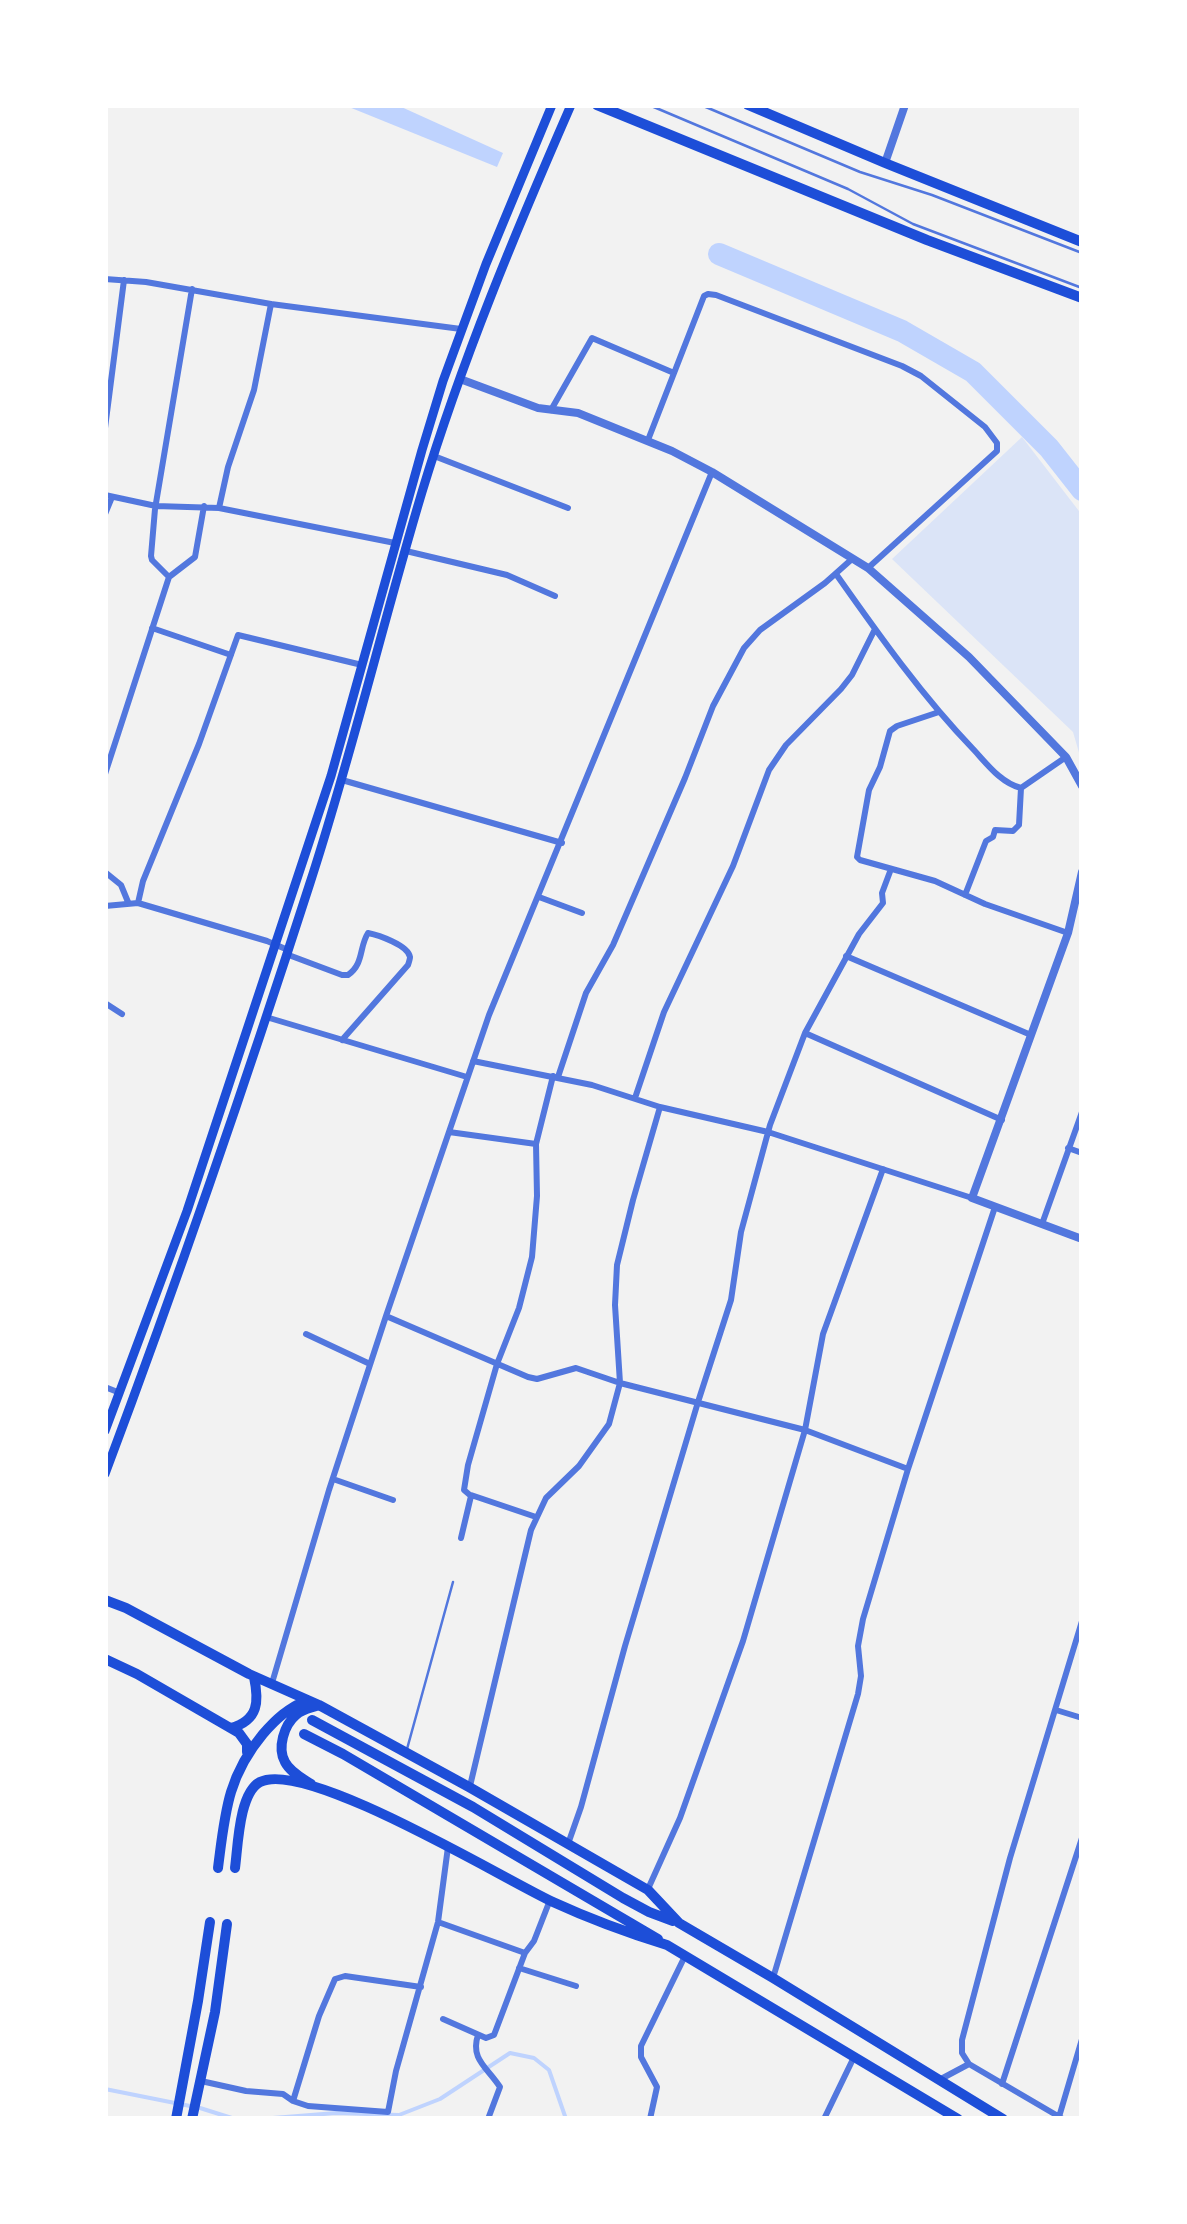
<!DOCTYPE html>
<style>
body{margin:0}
#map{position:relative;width:1187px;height:2224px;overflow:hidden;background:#f2f2f2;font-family:"Titillium Web",sans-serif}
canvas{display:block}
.frame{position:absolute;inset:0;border:108px solid #fff;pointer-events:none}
</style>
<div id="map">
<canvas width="1187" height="2224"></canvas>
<div class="frame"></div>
</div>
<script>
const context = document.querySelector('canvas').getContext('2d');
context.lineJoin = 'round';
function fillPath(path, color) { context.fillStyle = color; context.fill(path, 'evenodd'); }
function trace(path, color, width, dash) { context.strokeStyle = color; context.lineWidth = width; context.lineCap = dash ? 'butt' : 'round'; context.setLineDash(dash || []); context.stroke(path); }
const green = new Path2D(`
 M1022 437 1082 515V763L1073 732 892 559Z`);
const water = new Path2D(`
 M344 105H397L503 153 497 167Z`);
const stream = new Path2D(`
 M105 2089 200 2108 235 2119
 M260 2119 336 2113 399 2115 440 2099 510 2053 534 2058 549 2070 566 2119`);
const river = new Path2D(`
 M719 254 902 331 973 372 1049 448 1082 490`);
const service = new Path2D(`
 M649 105 848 189 913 224 1082 288
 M701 105 860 172 932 195 1082 253
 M407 1749 453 1582`);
const minor = new Path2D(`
 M105 279 146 282 271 304 461 329
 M551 410 592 338 674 373
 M105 428 124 280
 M648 440 704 296 708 294 716 295 902 366 921 376 985 427 997 443V451L868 568
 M434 456 568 508
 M105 495 156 506 219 508 395 543
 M219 508 228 467 254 390 271 304
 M105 514 112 497
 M406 551 507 575 555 596
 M836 574C879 635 922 696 974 750 987 764 1001 783 1021 788
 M169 577 152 560 151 556 155 509 192 289
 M152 628 231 655
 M939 712 897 726 890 731 880 767 869 790 857 857 860 860 935 881 985 904 1068 933
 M105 774 169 577 195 557 204 506
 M342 780 562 843
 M1021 788 1066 757
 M105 872 121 885 128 902
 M965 895 986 841 993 837 995 830 1013 831 1019 825 1021 788
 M539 897 582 913
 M138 903 143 881 199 744 238 635 362 665
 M105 906 138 903 267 941 288 950
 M286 954 342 975H348C364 964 359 947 368 933 378 935 408 945 410 957 410 959 409 962 408 965L342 1040
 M846 956 1031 1035
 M105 1003 122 1014
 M266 1017 467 1077
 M805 1033 1002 1120
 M473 1061 592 1085 660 1107 768 1132 972 1198
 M558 1077 586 993 613 945 685 778 713 706 744 648 760 630 825 583 852 559
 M635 1098 664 1012 733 866 769 770 786 745 841 689 852 675 875 629
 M449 1132 536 1144
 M1068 1148 1082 1153
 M1042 1224 1082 1112
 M386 1316 528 1377 537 1379 576 1368 620 1383 805 1430 908 1469
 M306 1334 370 1364
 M105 1387 120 1393
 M333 1479 393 1500
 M471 1495 536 1517
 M461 1538 471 1496 464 1490 468 1465 497 1364 519 1308 532 1257 537 1196 536 1144 553 1076
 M272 1683 329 1490 386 1316 489 1015 712 472
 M1056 1710 1082 1718
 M470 1786 531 1530 546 1498 579 1466 609 1424 620 1383 615 1305 617 1265 633 1200 660 1107
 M568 1844 581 1807 625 1646 698 1402 731 1300 741 1232 770 1125 805 1033 859 934 883 903 882 893 891 869
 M648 1889 680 1818 743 1641 805 1430 823 1334 883 1169
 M438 1922 525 1953
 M519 1968 576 1986
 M773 1978 858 1694 861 1676 858 1646 863 1619 908 1469 995 1207
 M443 2019 486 2038 494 2035 525 1953 534 1941 550 1900
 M478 2035C470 2059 487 2067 500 2087L488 2119
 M939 2080 969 2064
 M201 2081 246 2091 283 2094 293 2101 308 2106 388 2112 396 2071 438 1922 448 1847
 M1002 2084 1082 1838
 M293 2101 319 2016 335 1979 345 1976 421 1987
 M1059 2117 1082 2039
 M650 2119 657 2087 641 2057V2046L685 1956
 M824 2119 854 2057
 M1063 2119 969 2064 962 2053V2040L1010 1858 1082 1621`);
const tertiary = new Path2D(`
 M885 163 905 105
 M460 379 538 408 578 413 672 451 712 472 868 568 969 657 1066 757 1082 786
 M1082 872 1068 933 972 1198 1082 1239`);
const secondary = new Path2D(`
 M105 1431 187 1211 331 776 422 450 443 381 486 264 552 105
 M105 1474C178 1279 246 1082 310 883 352 754 383 622 422 492 462 360 516 231 571 105`);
const primary = new Path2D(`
 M597 105 927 240 1082 298
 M748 105 885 163 1082 242
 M105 1600 126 1608 249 1674 319 1705 469 1787 648 1890 679 1923 773 1978 1003 2119
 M105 1659 137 1674 239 1733 247 1744V1752
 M312 1720 473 1807 623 1898 649 1912 673 1921
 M231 1728C259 1720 259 1701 254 1677
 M304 1734 343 1754 658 1939
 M311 1784C302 1778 290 1772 285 1762 277 1748 284 1725 296 1715 302 1709 311 1708 319 1705
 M218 1868C225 1814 227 1777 263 1734 276 1719 288 1708 307 1700
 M235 1868C238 1846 239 1793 260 1782 306 1759 502 1878 553 1902 590 1919 628 1933 667 1945L958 2119
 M176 2119 198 2001 210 1922
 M192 2119 215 2012 227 1924`);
fillPath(green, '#dbe4f7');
fillPath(water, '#bfd3fe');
trace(stream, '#bfd3fe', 4);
trace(river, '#bfd3fe', 22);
trace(service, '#5277de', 2.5);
trace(minor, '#5277de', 6);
trace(tertiary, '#5277de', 8);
trace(secondary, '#1d4ed8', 9);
trace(primary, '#1d4ed8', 10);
</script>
